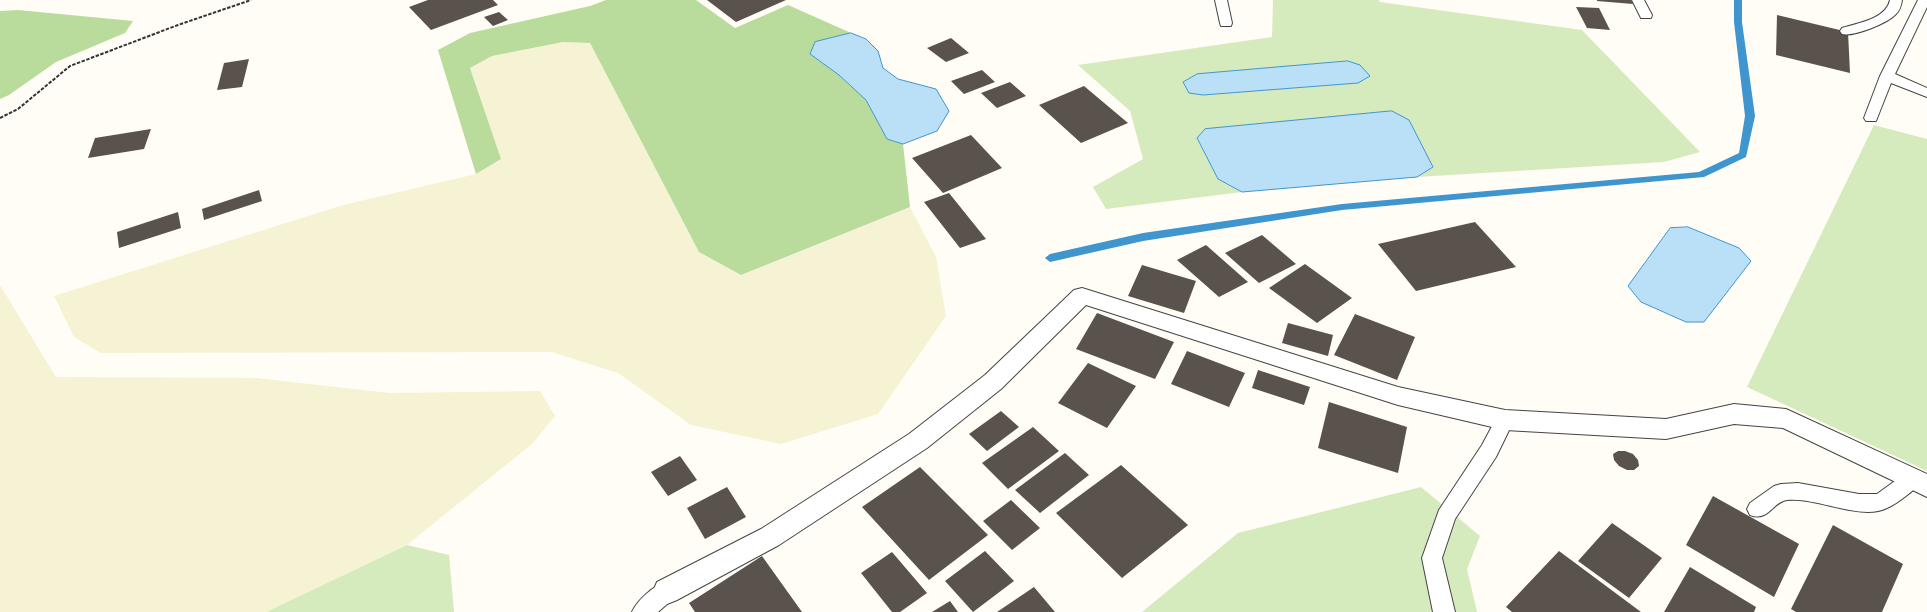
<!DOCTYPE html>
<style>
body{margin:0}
canvas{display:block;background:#fffdf5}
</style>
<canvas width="1927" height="612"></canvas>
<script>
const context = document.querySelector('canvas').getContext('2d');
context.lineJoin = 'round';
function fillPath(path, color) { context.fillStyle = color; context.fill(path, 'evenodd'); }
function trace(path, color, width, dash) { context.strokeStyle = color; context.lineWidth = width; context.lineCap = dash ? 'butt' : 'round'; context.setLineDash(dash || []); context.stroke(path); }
const farmland = new Path2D(`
 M563 42 590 43 699 252 741 275 910 207 936 257 946 316 878 414 781 444 691 425 618 373 552 352 101 353 74 337 54 296 343 205 476 174 501 159 470 68 492 56Z
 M0 285 56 377 256 378 390 393 540 391 555 416 532 444 407 545 266 612H0Z`);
const green = new Path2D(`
 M1273 0H1379L1380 2 1582 30 1700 152 1664 162 1417 177 1433 166 1197 139 1218 179 1242 192 1106 209 1093 187 1143 159 1130 111 1078 65 1272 37ZM1348 61 1369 76 1358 83 1203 95 1183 82 1197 74Z
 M1874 125 1927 139V471L1747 387Z
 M1421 487 1480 536 1467 569 1477 612H1142L1238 533Z
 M407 545 449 555 454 612H266Z`);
const forest = new Path2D(`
 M606 0H696L735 28 788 5 851 33 815 42 810 54 839 75 866 100 887 139 903 144 910 207 741 275 699 252 590 43 563 42 492 56 470 68 501 159 476 174 438 50 470 33 590 6Z
 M18 10 133 21 125 33 56 62 9 95 0 99V11Z`);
const water = new Path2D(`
 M851 33 866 39 878 51 883 68 898 79 936 89 949 111 937 131 903 144 887 139 866 100 839 75 810 54 815 42Z
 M1348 61 1360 65 1370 76 1358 83 1203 95 1189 93 1183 82 1197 74Z
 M1392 111 1409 120 1433 167 1417 177 1242 192 1218 179 1197 138 1205 129Z
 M1688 227 1739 248 1751 261 1704 322H1686L1641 302 1628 286 1670 228Z`);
const stream = new Path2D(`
 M1734 0H1742V22L1755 116 1746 157 1704 177 1342 210 1143 241 1050 262 1045 258 1050 254 1143 233 1342 204 1699 172 1739 153 1745 116 1734 22Z`);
const building = new Path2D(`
 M428 0H493L498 5 431 30 409 7Z
 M707 0H786L736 22Z
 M1597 0H1631L1633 4 1597 1Z
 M1576 7 1599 8 1610 30 1587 28Z
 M499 12 508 20 493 26 484 17Z
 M1777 15 1848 32 1850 73 1776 55Z
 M951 38 969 53 946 62 927 48Z
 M249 59 242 87 217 90 224 63Z
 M982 70 995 82 964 94 951 81Z
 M1010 82 1026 96 997 108 981 93Z
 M1084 86 1128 123 1081 143 1039 105Z
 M151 129 144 149 88 158 95 138Z
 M971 135 1002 168 943 193 912 158Z
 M259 190 262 201 204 220 202 209Z
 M949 193 986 239 960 248 924 202Z
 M178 212 181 228 119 248 117 232Z
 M1475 222 1516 267 1416 291 1378 244Z
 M1262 235 1296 264 1259 283 1225 253Z
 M1206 245 1248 282 1219 297 1177 260Z
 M1305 264 1352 298 1317 323 1269 288Z
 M1142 265 1196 281 1184 313 1128 296Z
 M1097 313 1174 342 1155 379 1076 349Z
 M1355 314 1415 337 1397 380 1334 355Z
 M1288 323 1333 335 1328 356 1282 343Z
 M1187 351 1245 373 1229 407 1171 384Z
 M1088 363 1136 386 1107 428 1058 403Z
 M1258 370 1310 387 1304 405 1252 388Z
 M1329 402 1407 427 1398 473 1318 448Z
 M1001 411 1019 427 987 451 969 434Z
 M1033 427 1059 451 1008 489 982 463Z
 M1618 451H1625L1633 454 1638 460 1639 466 1634 470H1627L1619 466 1614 460 1613 454Z
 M1065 453 1089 475 1040 513 1015 490Z
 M680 456 697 480 668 496 651 472Z
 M1121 465 1188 525 1122 578 1056 513Z
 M920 467 988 535 929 580 862 507Z
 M727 487 746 517 705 539 687 508Z
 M1713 496 1799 544 1774 597 1686 545Z
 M1011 500 1040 528 1012 550 983 521Z
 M1612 523 1662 558 1629 598 1578 561Z
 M1833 525 1903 564 1882 612H1796L1791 609Z
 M985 551 1014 581 973 612 945 581Z
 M1559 551 1641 612H1512L1506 607Z
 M892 552 927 593 900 612H892L861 573Z
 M762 556 802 612H695L689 603Z
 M1690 567 1756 607 1754 612H1664Z
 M1034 587 1055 612H997Z
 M950 601 958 612H932Z`);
const path = new Path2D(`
 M0 118 18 109 70 66 178 25 251 0`);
const service = new Path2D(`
 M1215 0H1227L1232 23 1231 26H1221L1220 23Z
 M1632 0H1644L1652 15 1651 18H1641Z
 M1890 0H1902C1901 6 1900 10 1896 14 1888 23 1854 37 1842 34L1840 31 1842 28C1858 23 1886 19 1890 0Z
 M1918 0H1927V7L1895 74 1927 88V97L1891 83 1876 121H1866L1864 118 1880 76Z
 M1505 412 1512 415 1514 420 1496 457 1455 519 1442 558 1455 612H1433L1422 558 1439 510 1482 445 1498 415Z
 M1913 471 1920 473 1923 479 1920 485C1910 492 1899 503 1887 508 1861 521 1817 497 1787 500 1772 502 1769 522 1750 515L1747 509 1750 503 1774 486 1781 484 1798 483 1859 494H1877L1906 473Z
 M667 581 674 584 678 591 674 598 658 612H632C638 599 654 586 667 581Z`);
const minor = new Path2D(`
 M1082 288 1398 387 1505 410 1666 419 1734 404 1786 409 1927 474V497L1783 428 1734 424 1666 439 1505 430 1398 405 1086 305 1001 389 927 448 779 545 677 600 667 604 657 600 653 591 657 582 761 529 909 434 985 375 1074 290Z`);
fillPath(farmland, '#f6f3d4');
fillPath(green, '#d5ebbd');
fillPath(forest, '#b9dc9c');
fillPath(water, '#b9e0f7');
trace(water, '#3f96cf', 1);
fillPath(stream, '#3f96cf');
fillPath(building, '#5a524d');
trace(service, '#444', 2);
trace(minor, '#444', 2);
trace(path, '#333', 2, [3.5, 1.5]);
fillPath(service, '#fff');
fillPath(minor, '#fff');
</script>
